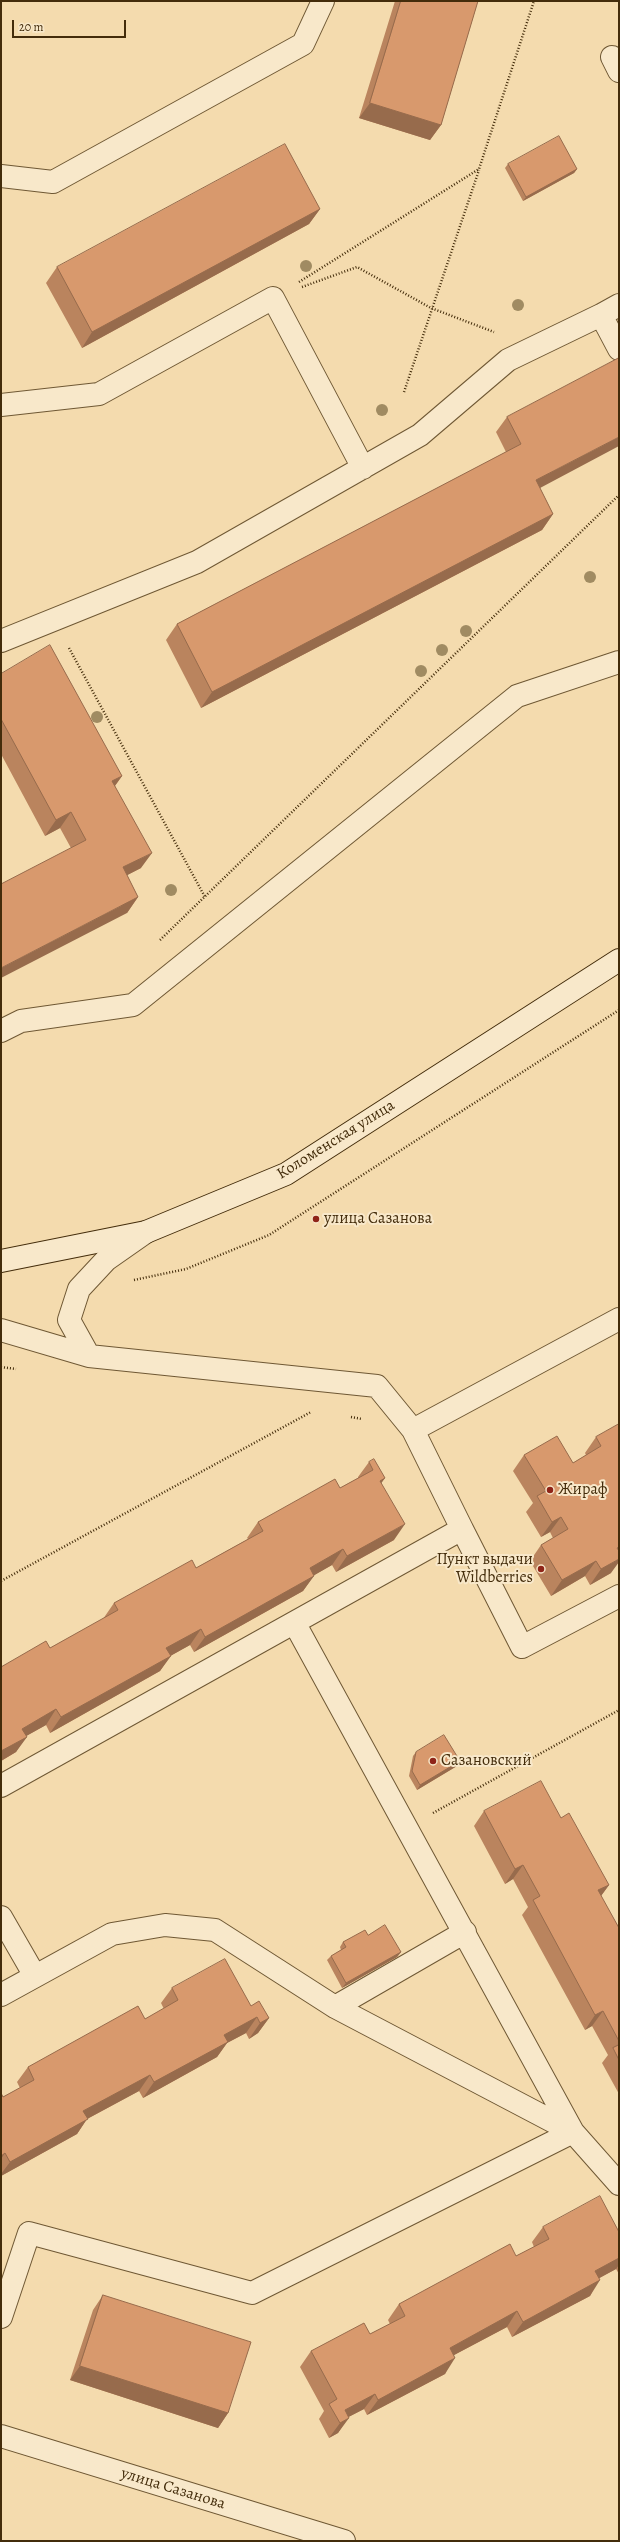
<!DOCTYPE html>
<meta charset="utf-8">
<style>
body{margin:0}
#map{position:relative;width:620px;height:2542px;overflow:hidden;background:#f4dbae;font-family:Alegreya,serif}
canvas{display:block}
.frame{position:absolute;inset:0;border:2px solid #432c0b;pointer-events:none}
.scale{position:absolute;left:12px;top:20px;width:114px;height:18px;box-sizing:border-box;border:2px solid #432c0b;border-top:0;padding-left:5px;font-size:12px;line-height:14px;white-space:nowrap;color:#432c0b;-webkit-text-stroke:3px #f8e8ca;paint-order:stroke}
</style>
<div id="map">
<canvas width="620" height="2542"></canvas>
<div class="frame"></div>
<div class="scale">20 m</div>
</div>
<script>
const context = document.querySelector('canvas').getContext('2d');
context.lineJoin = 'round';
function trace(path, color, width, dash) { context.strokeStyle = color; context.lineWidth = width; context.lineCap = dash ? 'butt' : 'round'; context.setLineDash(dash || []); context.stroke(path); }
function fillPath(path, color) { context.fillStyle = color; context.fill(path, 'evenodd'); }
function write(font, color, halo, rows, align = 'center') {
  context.font = font + ' Alegreya,serif'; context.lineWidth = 4; context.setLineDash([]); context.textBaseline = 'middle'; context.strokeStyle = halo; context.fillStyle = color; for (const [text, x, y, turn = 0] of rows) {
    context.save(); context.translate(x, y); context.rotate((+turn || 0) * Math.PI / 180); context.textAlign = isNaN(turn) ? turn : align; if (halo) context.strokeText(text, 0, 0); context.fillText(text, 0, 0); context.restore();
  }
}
const path = new Path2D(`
 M299 282 479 169 534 1
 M302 287 357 267 431 308 494 332
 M404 392 479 170
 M69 648 205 897
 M160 940 619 495
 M134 1280 186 1269 269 1235 619 1010
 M1 1367 16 1369
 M351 1417 362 1419
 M1 1581 311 1412
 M433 1813 619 1710`);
const lane = new Path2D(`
 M612 57 619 71
 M1 176 53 182 303 44 323 1
 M601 315 619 305
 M1 405 99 394 273 298 363 468
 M1 641 197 562 420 435 508 360 601 315 619 349
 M1 1031 21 1021 133 1005 517 696 619 662
 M1 1330 89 1356 377 1386 413 1430 462 1529 1 1786
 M89 1356 69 1320 79 1289 106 1260 146 1232
 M413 1430 619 1319
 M462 1529 522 1647 619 1596
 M295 1624 573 2132 619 2184
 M1 1917 35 1976
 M1 1995 112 1934 165 1925 215 1930 335 2007 573 2132
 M335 2007 465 1932
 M1 2317 29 2233 252 2293 573 2132`);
const street = new Path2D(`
 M1 2436 344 2541`);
const secondary = new Path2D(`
 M1 1261 146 1232 286 1174 619 960`);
const trees = [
 [306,266],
 [518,305],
 [382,410],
 [590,577],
 [466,631],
 [442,650],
 [421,671],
 [97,717],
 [171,890]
];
const wall = new Path2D(`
 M395 1H478L441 125 430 140 359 118Z
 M508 164 577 169 574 173 523 201 505 168Z
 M320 209 309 224 82 348 46 283 57 267Z
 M619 358 540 488 553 514 542 530 201 708 166 640 177 624 506 452 496 432 507 417Z
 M1 674 122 776 115 786 141 868 127 875 138 897 127 913 71 848 60 828 45 836 1 754Z
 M619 1424 611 1573 590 1585 585 1576 551 1596 530 1561 541 1545 553 1538 550 1532 541 1537 526 1512 533 1503 513 1471 524 1455 573 1463 586 1455 585 1453 596 1437Z
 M369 1462 385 1478 381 1483 394 1540 336 1572 332 1565 314 1575 303 1591 194 1652 190 1645 170 1656 160 1671 50 1733 46 1725 26 1736 16 1752 1 1761V1667L50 1648 103 1619 114 1603 196 1568 248 1539 247 1538 258 1522 340 1488 358 1478V1477Z
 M416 1752 460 1761 457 1766 417 1790 409 1776 413 1756Z
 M484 1811 561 1818 609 1885 601 1896 619 1928V2094L602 2063 608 2055 592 2026 585 2030 522 1915 528 1907 513 1879 505 1884 474 1826Z
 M368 1935 401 1952 397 1957 342 1988 327 1960 331 1956 341 1950 340 1947 343 1942Z
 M172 1988 251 2006 269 2018 258 2033 249 2039 246 2033 227 2043 217 2057 143 2098 139 2091 87 2119 77 2134 1 2176V2093L3 2097 20 2088 17 2082 28 2067 145 2019 164 2009 161 2003Z
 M543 2227 619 2232V2274L616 2269 599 2278 590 2296 512 2337 507 2327 454 2355 445 2374 367 2415 364 2409 348 2417 338 2433 329 2438 319 2419 324 2411 300 2367 311 2351 370 2334 390 2324 388 2320 399 2304 516 2256 534 2247 532 2242Z
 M103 2295 228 2413 218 2428 70 2380 93 2310Z`);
const shadedWall = new Path2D(`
 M370 103 441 125 430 140 359 118Z
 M577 169 574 173 523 201 526 197Z
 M320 209 309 224 82 348 92 332Z
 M619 437V446L525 496 536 480Z
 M553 514 542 530 201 708 212 692Z
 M122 776 111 791 112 781Z
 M71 812 60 828 45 836 56 820Z
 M152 853 141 868 112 883 123 867Z
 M138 897 127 913 1 978V968Z
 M385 1478 374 1493 380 1481Z
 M561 1517 550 1532 541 1537 552 1522Z
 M405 1524 394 1540 336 1572 347 1556Z
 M343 1549 332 1565 299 1584 310 1568Z
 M619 1559V1562L611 1573 590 1585 601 1569Z
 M596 1561 585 1576 551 1596 562 1580Z
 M314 1576 303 1591 194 1652 205 1637Z
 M201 1629 190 1645 156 1664 166 1648Z
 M171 1656 160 1671 50 1733 61 1717Z
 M56 1709 46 1725 12 1744 22 1729Z
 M27 1737 16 1752 1 1761V1751Z
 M460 1761 457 1766 417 1790 420 1785Z
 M523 1865 513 1879 505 1884 515 1869Z
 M609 1885 598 1900V1890Z
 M401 1952 397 1957 342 1988 346 1983Z
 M603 2011 592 2026 585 2030 595 2015Z
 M257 2017 246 2033 227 2043 217 2057 143 2098 154 2082 224 2035Z
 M269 2018 258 2033 249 2039 260 2023Z
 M150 2075 139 2091 87 2119 77 2134 1 2176V2174L10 2162 83 2111Z
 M5 2153 1 2159V2156Z
 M619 2258V2265L616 2269 585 2286 595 2271Z
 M600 2280 590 2296 512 2337 523 2322Z
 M517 2311 507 2327 439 2363 450 2348Z
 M455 2358 445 2374 367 2415 378 2400Z
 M80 2366 228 2413 218 2428 70 2380Z
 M375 2394 364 2409 339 2422 345 2410Z
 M349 2418 338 2433 329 2438 340 2423Z`);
const building = new Path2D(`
 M401 1H478L441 125 370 103Z
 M559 136 577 169 526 197 508 164Z
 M285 144 320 209 92 332 57 267Z
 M619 358V437L536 480 553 514 212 692 177 624 521 444 507 417Z
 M50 645 122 776 112 781 152 853 123 867 138 897 1 968V884L86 840 71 812 56 820 1 719V674Z
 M619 1424V1547L617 1548 619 1551V1559L601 1569 596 1561 562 1580 541 1545 568 1529 561 1517 552 1522 537 1496 546 1491 524 1455 557 1436 573 1463 601 1446 596 1437Z
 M374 1459 385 1478 380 1481 405 1524 347 1556 343 1549 310 1568 314 1576 205 1637 201 1629 166 1648 171 1656 61 1717 56 1709 22 1729 27 1737 1 1751V1667L46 1641 50 1648 118 1610 114 1603 192 1560 196 1568 263 1531 258 1522 335 1479 340 1488 373 1470 369 1462Z
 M444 1735 460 1761 420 1785 412 1771 416 1752Z
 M541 1781 561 1818 569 1813 609 1885 598 1890 619 1928V2041L603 2011 595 2015 533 1900 540 1896 523 1865 515 1869 484 1811Z
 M385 1925 401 1952 346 1983 331 1956 346 1947 343 1942 365 1930 368 1935Z
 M225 1959 251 2006 259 2001 269 2018 260 2023 257 2017 224 2035 228 2042 154 2082 150 2075 83 2111 88 2119 10 2162 5 2153 1 2156V2093L3 2097 34 2080 28 2067 138 2006 145 2019 178 2000 172 1988Z
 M619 2045V2060L613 2048Z
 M600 2196 619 2232V2258L595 2271 600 2280 523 2322 517 2311 450 2348 455 2358 378 2400 375 2394 345 2410 349 2418 340 2423 329 2404 337 2399 311 2351 364 2323 370 2334 405 2316 399 2304 510 2244 516 2256 549 2239 543 2227Z
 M103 2295 251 2342 228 2413 80 2366Z`);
const markers = [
 [316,1219,4,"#8f2418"],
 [550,1490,4,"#8f2418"],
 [541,1569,4,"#8f2418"],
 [433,1761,4,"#8f2418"]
];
const streetNames = [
 ["Коломенская улица",336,1140,-32],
 ["улица Сазанова",173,2489,17]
];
const poiNames = [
 ["улица Сазанова",324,1219],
 ["Жираф",558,1490],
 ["Пункт выдачи",533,1560,"right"],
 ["Wildberries",533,1578,"right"],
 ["Сазановский",441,1761]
];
trace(lane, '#6f5834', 24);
trace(street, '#6f5834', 24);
trace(secondary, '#432c0b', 24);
trace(path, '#432c0b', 2.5, [1, 2]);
trace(lane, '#f8e8ca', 22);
trace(street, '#f8e8ca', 22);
trace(secondary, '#f8e8ca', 22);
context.fillStyle = '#a08b62';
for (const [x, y] of trees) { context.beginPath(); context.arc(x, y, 6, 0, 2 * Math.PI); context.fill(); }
fillPath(wall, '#ba845e');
fillPath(shadedWall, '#976b4c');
fillPath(building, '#d8996d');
trace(building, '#976b4c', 1);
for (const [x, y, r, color] of markers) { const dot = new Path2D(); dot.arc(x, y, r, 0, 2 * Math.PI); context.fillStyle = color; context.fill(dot); trace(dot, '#f8e8ca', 1.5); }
write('16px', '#432c0b', '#f8e8ca', streetNames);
write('16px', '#432c0b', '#f8e8ca', poiNames, 'left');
</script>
